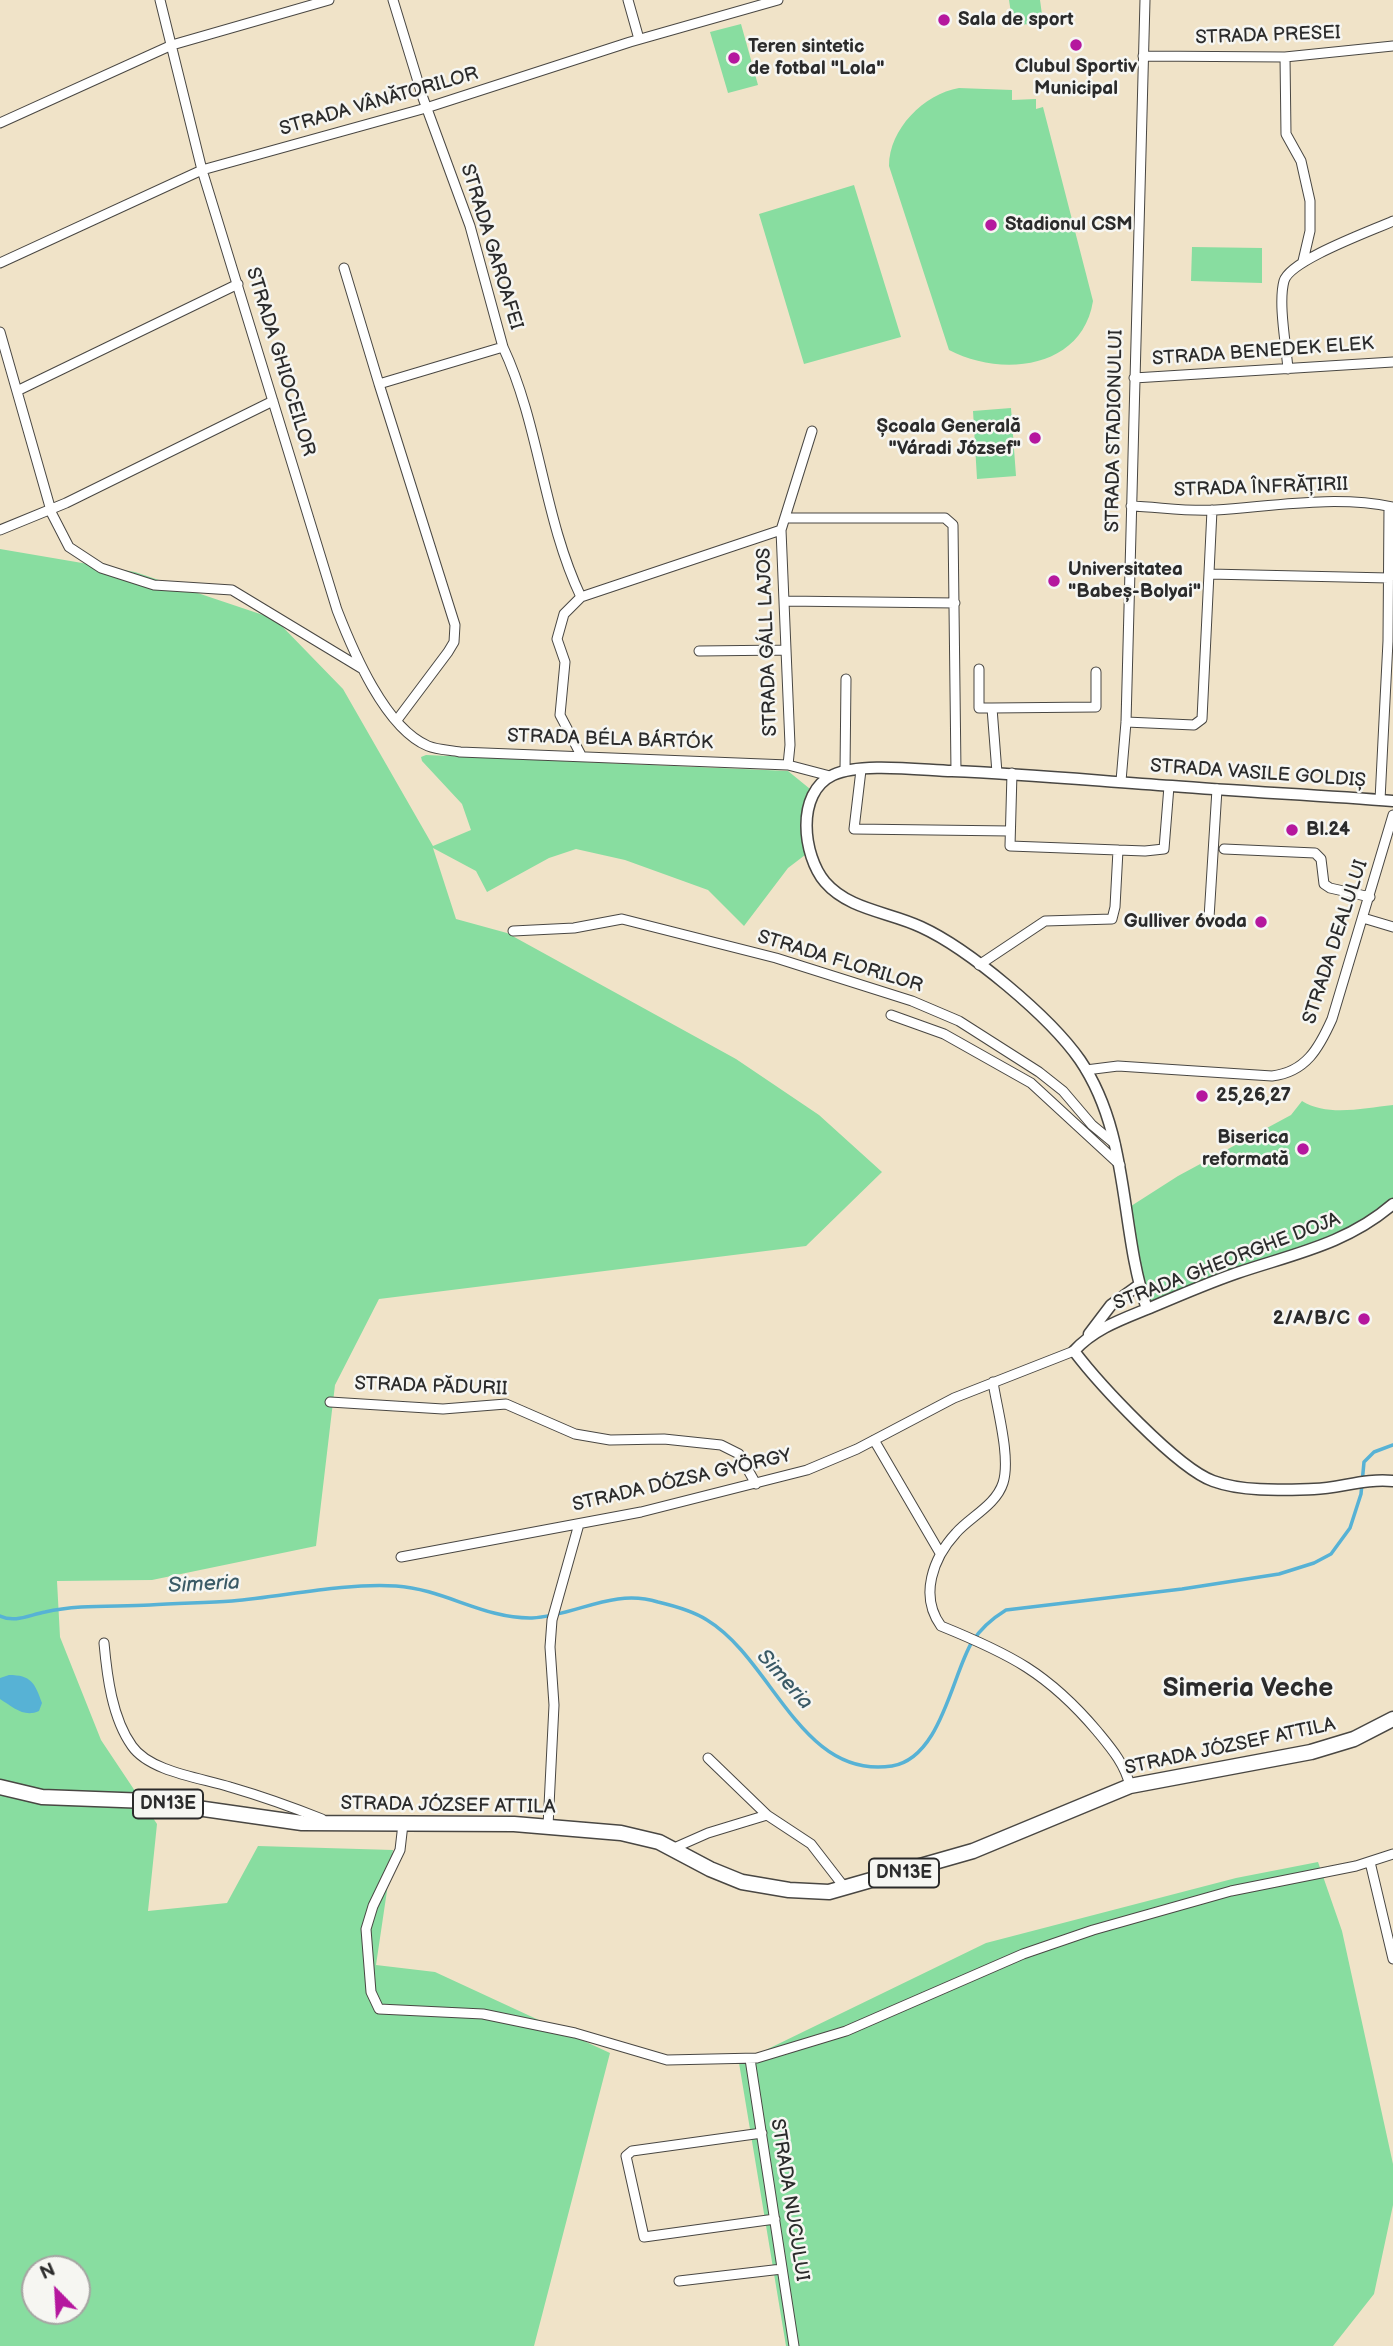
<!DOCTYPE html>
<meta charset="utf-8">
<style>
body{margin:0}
#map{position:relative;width:1393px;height:2346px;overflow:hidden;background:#f0e3c8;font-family:"Balsamiq Sans",sans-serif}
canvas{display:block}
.north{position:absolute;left:21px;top:2255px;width:70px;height:70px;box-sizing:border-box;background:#f6f6f2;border:2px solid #a5a5a2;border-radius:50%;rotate:336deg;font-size:19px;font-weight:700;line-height:28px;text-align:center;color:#2b2b2b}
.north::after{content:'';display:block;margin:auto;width:24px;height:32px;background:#b5179e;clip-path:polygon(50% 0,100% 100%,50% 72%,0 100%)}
</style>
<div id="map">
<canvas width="1393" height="2346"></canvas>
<div class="north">N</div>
</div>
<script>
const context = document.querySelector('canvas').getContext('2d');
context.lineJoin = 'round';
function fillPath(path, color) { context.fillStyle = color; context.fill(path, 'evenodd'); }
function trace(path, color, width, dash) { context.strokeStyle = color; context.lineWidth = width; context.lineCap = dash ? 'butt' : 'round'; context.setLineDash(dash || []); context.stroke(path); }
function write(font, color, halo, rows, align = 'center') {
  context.font = font + ' "Balsamiq Sans",sans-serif'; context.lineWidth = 5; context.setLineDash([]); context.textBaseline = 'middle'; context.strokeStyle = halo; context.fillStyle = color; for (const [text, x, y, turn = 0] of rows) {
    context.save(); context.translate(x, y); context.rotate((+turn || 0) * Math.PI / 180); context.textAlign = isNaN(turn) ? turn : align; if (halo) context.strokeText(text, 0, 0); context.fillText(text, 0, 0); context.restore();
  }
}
const green = new Path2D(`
 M1009 0H1040L1043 22 1013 26Z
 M741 24 758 85 728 93 710 32Z
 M959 88 1012 90V100L1036 99V109L1043 107 1093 301C1082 370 1000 377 949 350L889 166C889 129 924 94 959 88Z
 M854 185 901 337 804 364 759 214Z
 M1192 247 1262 248V283L1191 281Z
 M1011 408 1016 476 977 479 973 411Z
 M0 549 135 572 275 619 343 689 433 846 471 830 462 804 422 761 421 757 426 755 788 771 815 793 810 805 809 852 788 868 744 926 708 890 625 860 576 849 549 858 487 892 476 871 433 848 456 919 507 933 736 1059 819 1115 882 1172 806 1246 379 1299 335 1385 316 1546 152 1580 57 1581 60 1637 101 1740 157 1824 148 1911 227 1903 258 1846 393 1850 376 1965 435 1972 610 2053 534 2346H0ZM35 2269H77V2311H35Z
 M1302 1101C1328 1117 1363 1108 1393 1105V1204L1376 1219 1147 1309 1128 1208 1178 1176 1291 1115Z
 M1318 1862 1342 1931 1393 2164V2205L1374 2294 1333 2346H786L739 2063 986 1943 1236 1878Z`);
const water = new Path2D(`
 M9 1675C31 1675 35 1683 42 1703L39 1711C24 1718 13 1707 0 1699V1678Z`);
const stream = new Path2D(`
 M0 1616C15 1623 29 1615 45 1612 80 1604 115 1607 150 1605 177 1603 205 1603 232 1601 287 1596 341 1583 396 1586 444 1589 484 1619 532 1618 576 1616 612 1588 658 1602 675 1606 693 1611 707 1620 773 1660 801 1780 892 1766 941 1758 952 1675 972 1642 981 1628 993 1618 1006 1610L1182 1589 1279 1574 1314 1563 1331 1554 1350 1528 1361 1494 1364 1462 1374 1452 1393 1445`);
const minor = new Path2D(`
 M160 0 202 170 337 610C353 651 385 728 428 746 438 750 450 750 460 752L788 765 830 776
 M628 0 639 39
 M1143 56 1285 57 1393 46
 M1285 57 1286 134 1301 161 1310 201V231L1303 261
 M0 123 172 45 329 0
 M0 263 202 170 426 108 630 42 778 0
 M344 268 379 384 503 347 470 226 423 98 393 0
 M0 332 52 514 69 547 101 568 154 585 232 590 361 668
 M503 347C540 426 543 517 581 597L564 614 557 639 565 662 560 715 582 757
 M1288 369C1286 344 1278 303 1284 281 1290 260 1371 231 1393 221
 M1134 378 1393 362
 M379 384 455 625 454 642 448 652 397 720
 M19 390 238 284
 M1131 506C1159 507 1188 512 1216 510 1275 506 1335 495 1393 507
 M786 518H945L953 525 956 771
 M0 530 66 503 273 401
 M1209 574 1389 578
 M581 597 781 530
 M784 601 955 603
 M699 651 786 650
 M979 669V708H992
 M1126 722 1194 725 1202 719 1212 510
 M788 765 790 745 781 530 812 431
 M861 770 854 829 1010 831
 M845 771 846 679
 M997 773 992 708 1096 707V672
 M1012 773 1010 846 1145 851 1164 849 1169 786
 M1121 781 1126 722 1145 0
 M1380 800 1388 641 1389 507
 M1224 849 1315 853 1321 859 1324 884 1330 888 1370 897
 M1209 918 1217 789
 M1363 918 1393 927
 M513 931 574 928 622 919 776 958 912 1001 959 1021 1039 1072 1063 1091 1092 1125 1115 1144
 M979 965 1045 921 1112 919 1115 907 1118 850
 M891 1015 944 1034 1031 1083 1120 1165
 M1086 1070 1118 1066 1272 1076C1306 1072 1319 1048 1332 1019L1393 815
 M993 1382C997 1409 1011 1458 1003 1483 996 1505 970 1517 956 1533 933 1558 919 1596 941 1626 1010 1654 1048 1673 1097 1731 1111 1748 1125 1764 1130 1786
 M330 1402 443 1409 506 1404 575 1434 610 1440 664 1439 721 1445 739 1454 756 1484
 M874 1440 940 1553
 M401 1557 641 1512 807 1470 857 1449 954 1398 1074 1351
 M104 1643C107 1676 112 1718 132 1746 150 1772 202 1778 230 1787 261 1796 292 1807 322 1819
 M708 1758 767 1815 811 1844 845 1888
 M403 1824 400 1850 373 1906 366 1929 371 1992 379 2009 483 2014 575 2033 667 2060 757 2058 846 2031 1023 1954 1093 1930 1231 1891 1356 1866 1393 1854
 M548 1826 554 1705 550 1647 552 1620 579 1524
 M674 1848 708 1833 767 1815
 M1370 1862 1393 1959
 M750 2059 794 2346
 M762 2133 632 2151 626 2156 644 2237 775 2219
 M679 2281 782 2269`);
const tertiary = new Path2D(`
 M1393 1204C1347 1244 1293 1254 1237 1273 1208 1283 1180 1295 1152 1307 1123 1319 1095 1328 1074 1351 1099 1384 1177 1468 1213 1481 1243 1492 1282 1490 1314 1489 1340 1488 1366 1478 1393 1481
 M1147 1309C1119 1228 1131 1135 1080 1060 1050 1017 969 949 921 927 890 912 849 910 825 882 803 856 795 793 833 775 860 762 921 770 952 771 1026 774 1099 781 1172 786 1246 792 1319 795 1393 801
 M1089 1334 1111 1305 1139 1285`);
const primary = new Path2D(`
 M0 1787 42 1797 148 1801 302 1823 514 1824 621 1833 659 1842 710 1869 742 1882 789 1890 829 1892 973 1851 1130 1786 1311 1752 1354 1739 1393 1719`);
const markers = [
 [944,20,7,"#b5179e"],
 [1076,45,7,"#b5179e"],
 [734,58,7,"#b5179e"],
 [991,225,7,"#b5179e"],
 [1035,438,7,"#b5179e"],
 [1054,581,7,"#b5179e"],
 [1292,830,7,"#b5179e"],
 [1261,922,7,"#b5179e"],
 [1202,1096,7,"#b5179e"],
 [1303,1149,7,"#b5179e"],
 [1364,1319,7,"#b5179e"]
];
const shields = [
 [168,1804,70],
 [904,1873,70]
];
const shieldNames = [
 ["DN13E",168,1804],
 ["DN13E",904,1873]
];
const poiNames = [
 ["Sala de sport",958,20],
 ["Teren sintetic",748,47],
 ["de fotbal \"Lola\"",748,69],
 ["Clubul Sportiv",1076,67,"center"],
 ["Municipal",1076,89,"center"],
 ["Stadionul CSM",1005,225],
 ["Școala Generală",1021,427,"right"],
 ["\"Váradi József\"",1021,449,"right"],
 ["Universitatea",1068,570],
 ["\"Babeș-Bolyai\"",1068,592],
 ["Bl.24",1306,830],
 ["Gulliver óvoda",1247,922,"right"],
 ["25,26,27",1216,1096],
 ["Biserica",1289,1138,"right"],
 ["reformată",1289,1160,"right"],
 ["2/A/B/C",1350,1319,"right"]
];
const streetNames = [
 ["STRADA PRESEI",1268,36,-2],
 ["STRADA VÂNĂTORILOR",379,102,-16],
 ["STRADA GAROAFEI",491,247,73],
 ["STRADA BENEDEK ELEK",1263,352,-4],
 ["STRADA GHIOCEILOR",280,362,73],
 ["STRADA STADIONULUI",1115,431,-89],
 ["STRADA ÎNFRĂȚIRII",1261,488,-2],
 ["STRADA GÁLL LAJOS",768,642,-92],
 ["STRADA BÉLA BÁRTÓK",610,740,2],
 ["STRADA VASILE GOLDIȘ",1258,774,4],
 ["STRADA DEALULUI",1336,942,-72],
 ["STRADA FLORILOR",840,962,17],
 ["STRADA GHEORGHE DOJA",1227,1262,-21],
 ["STRADA PĂDURII",431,1387,2],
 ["STRADA DÓZSA GYÖRGY",682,1481,-13],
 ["STRADA JÓZSEF ATTILA",1230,1747,-12],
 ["STRADA JÓZSEF ATTILA",448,1806,1],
 ["STRADA NUCULUI",789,2200,81]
];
const waterNames = [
 ["Simeria",204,1585,-3],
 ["Simeria",784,1680,48]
];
const districtNames = [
 ["Simeria Veche",1248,1689]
];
fillPath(green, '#88dda0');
fillPath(water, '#57b2d5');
trace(stream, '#57b2d5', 3.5);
trace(minor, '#494743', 11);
trace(tertiary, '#494743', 13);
trace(primary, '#494743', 17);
trace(minor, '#fff', 9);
trace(tertiary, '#fff', 10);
trace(primary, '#fff', 14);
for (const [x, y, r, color] of markers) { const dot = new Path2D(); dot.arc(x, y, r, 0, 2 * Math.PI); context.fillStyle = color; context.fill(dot); trace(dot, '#f6f6f2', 2.5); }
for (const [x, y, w] of shields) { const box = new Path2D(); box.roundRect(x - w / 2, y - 14.5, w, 29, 5); context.fillStyle = '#f6f6f2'; context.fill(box); trace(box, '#2b2b2b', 2); }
write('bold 18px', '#2b2b2b', null, shieldNames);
write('bold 19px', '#2b2b2b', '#f6f6f2', poiNames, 'left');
write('19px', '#2b2b2b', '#f6f6f2', streetNames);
write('italic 21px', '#3a5a66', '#f6f6f2', waterNames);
write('bold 26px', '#2b2b2b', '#f6f6f2', districtNames);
</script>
